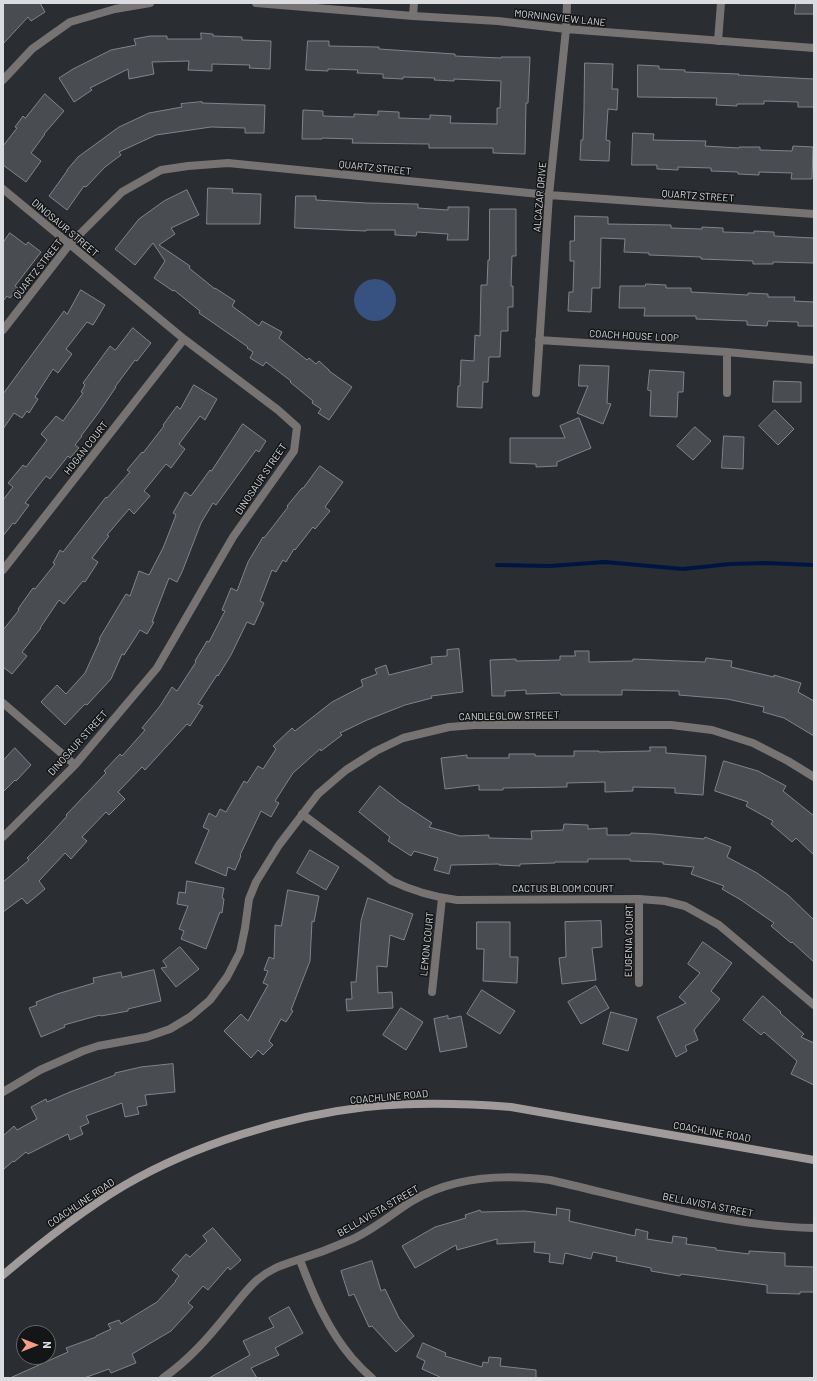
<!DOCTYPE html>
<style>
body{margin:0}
#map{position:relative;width:817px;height:1381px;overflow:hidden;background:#2a2d32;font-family:Barlow,sans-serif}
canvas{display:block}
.frame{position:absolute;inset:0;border:4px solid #dadcdf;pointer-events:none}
.north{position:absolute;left:16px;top:1325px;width:40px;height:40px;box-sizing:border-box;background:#141517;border:1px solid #636567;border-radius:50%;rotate:90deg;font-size:11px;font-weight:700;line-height:16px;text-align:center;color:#dadcdf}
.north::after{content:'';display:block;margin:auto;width:14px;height:18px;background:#f39f83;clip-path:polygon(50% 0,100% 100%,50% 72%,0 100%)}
</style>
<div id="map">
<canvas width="817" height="1381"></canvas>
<div class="frame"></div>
<div class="north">N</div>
</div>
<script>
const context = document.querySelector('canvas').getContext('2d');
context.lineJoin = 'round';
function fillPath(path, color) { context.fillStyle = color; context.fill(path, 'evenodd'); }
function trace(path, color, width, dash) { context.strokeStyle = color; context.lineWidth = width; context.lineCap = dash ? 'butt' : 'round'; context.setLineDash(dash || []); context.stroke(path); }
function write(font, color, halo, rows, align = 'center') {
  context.font = font + ' Barlow,sans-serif'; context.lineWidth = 3; context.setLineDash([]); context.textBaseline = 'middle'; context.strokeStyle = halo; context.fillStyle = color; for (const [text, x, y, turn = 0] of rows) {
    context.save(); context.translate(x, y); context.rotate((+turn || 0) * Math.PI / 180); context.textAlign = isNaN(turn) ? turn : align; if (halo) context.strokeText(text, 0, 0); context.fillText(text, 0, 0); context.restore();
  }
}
const green = new Path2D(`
 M354 300a21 21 0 1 1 42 0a21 21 0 1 1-42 0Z`);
const stream = new Path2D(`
 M497 565 550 566 605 562 683 569 730 564 766 563 814 565`);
const building = new Path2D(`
 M3 3H40L45 12 31 21 28 17 3 44Z
 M796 3H814V14H795Z
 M201 33 213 34V36L242 37V40L271 41 270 69 249 68 250 65 212 64V71L188 70 189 61 152 62 154 74 129 79 128 69 90 88 92 90 74 102 59 78 73 69 111 50 136 45 134 39 150 36H167V39H201Z
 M308 41H329V46L379 47V49L455 54V56L501 58V57H530L528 103H526L525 154 493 153V148H429V144L352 143 353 139 322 138V139H302L303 110 323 111V116L354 117V114L378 115V111L399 112V118L430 119V115L451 116 450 123 497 124V108H500L501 81 454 79V81L434 80 435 78 403 77V79L383 78V74L357 73 358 70 328 69V71L306 70Z
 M585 63 613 64 612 89H618L617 110 608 109 606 140 610 141 609 161 580 160 581 140H583L584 110Z
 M638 65 659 66V69L685 70V72L739 74 738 75 814 79V107H798V102L764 101V104H737V106L716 105 717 98 638 97Z
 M45 94 64 111 44 134H45L31 153 41 161 26 182 3 165V146L17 128 15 127 23 116 25 118Z
 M202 102V103L265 105 264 133H245V128L211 127 156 135 119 152 121 155 105 167 86 187 84 186 67 210 49 196 67 171V170L78 157 119 127 149 113 182 107 181 104Z
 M633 133 654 134 653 140 706 141 705 146 739 148V147H760V150L792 151 793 146 813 147 812 179H791L792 173 759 172V175L738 174V172L711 171V168L678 167V170L657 169V165H632Z
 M208 188 233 189 232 193 261 194 260 224H207Z
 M187 190 199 215 171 228 175 234 159 245 190 266 189 268 215 289V288L235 301 232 306 259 326 262 321 282 332 279 338 307 360 309 358 316 364 319 361 329 370V371L352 387 329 420 318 413 321 409 312 403 313 401 290 382 291 381 266 362 263 366 250 358 253 352 247 348 248 347 199 313 200 311 174 290 173 291 154 278 165 261 153 243 135 265 115 249 139 219 164 201Z
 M296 196H316V200L367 203 418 204V208L448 210V207H469L468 240H447L448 234 417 232 416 236 395 235V230H366V231L295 228Z
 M490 209H516V256H512L511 286H513V307H508V331H501L500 357H489L488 382H483L482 408 457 407 458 386H460L461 360 474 361 475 335 480 336 481 285H487L488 260H489Z
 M575 216 608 217V224L671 225V228L702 229V227L723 228V232L754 233V231L774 232V236L814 238V263L773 262V264H753V261L701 259V257L649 255V253L624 252 625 239 601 238 600 288H592L591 312 568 311 569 292H573L574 261H570V241H574Z
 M10 233 26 245 28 242 41 252 15 286 18 288 10 298 7 296 3 301V243Z
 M646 284 666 285V288H691V292L748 295V293L768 294V297H795L794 301 814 302V326H798V322L768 321 767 326 747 325V321L696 319V316H644L645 308H619L620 286H645Z
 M81 290 105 305 93 325 87 322 66 349 72 354 58 373 53 369 35 397 38 399 29 413 27 411 22 418 14 413 3 429V394L64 311 67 314Z
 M133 328 151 343 137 361 135 360 115 387H116L99 412 81 436H82L75 445 79 448 70 458 68 456 50 479 46 476 25 503 29 505 15 524 13 523 3 536V500L13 487 8 483 23 465 26 467 47 440 41 434 56 416 63 421 83 393 81 392 85 385 83 383 110 346 115 350Z
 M580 365 609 366 607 403 611 404 603 424 577 413 588 386H579Z
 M650 370 684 372 683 392H678L677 417 650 416 651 391 648 390Z
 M774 381 801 382V402H773Z
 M194 385 217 399 205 420 200 416 179 444 185 449 171 468 166 464 144 491 150 496 134 514 129 509 107 535 109 536 92 558 98 562 85 582 83 581 64 604 59 600 40 628H41L22 652 27 656 12 674 3 667V630L19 610 18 609 33 588 35 589 55 564 53 563 60 550 63 552 106 497 107 498 130 472 127 470 142 452 143 453 164 426 163 425 177 406 180 409Z
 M775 410 794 429 778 445 759 426Z
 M579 418 591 448 557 462V466L536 467V464L510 463V438H565L560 426Z
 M243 424 266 441 259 452 256 450 216 505 213 503 201 523 182 572 177 582 169 578 152 622H154L147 634 140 630 124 655 122 654 111 679 87 705 85 704 65 725 41 702 57 685 66 694 85 673 100 640 99 639 126 594 130 596 139 571 149 575 163 548 176 515 173 513 185 492 191 496 210 470 211 471Z
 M695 427 711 441 693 460 677 446Z
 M724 436 744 437 743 469 722 468Z
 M320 466 343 482 325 507 330 511 315 529 313 527 295 550 294 549 286 562 283 560 276 572 272 570 260 601 264 603 254 625 247 622 231 655 218 676 217 675 198 704 203 706 190 726 187 724 145 770 142 767 118 792 125 799 109 815 106 812 82 837 87 841 71 859 65 853 39 881 45 889 27 904 22 898 3 912V882L29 860 27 858 48 837 67 816 66 815 106 773 104 771 120 754 122 756 145 730 142 728 160 706 172 687 177 691 196 662 195 661 207 641 209 642 225 611 222 610 231 588 237 591 248 562 263 537 264 538 288 507 287 506 302 488H303Z
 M459 649 463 692 431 696 432 698 405 705 367 720 340 733 342 735 321 751 320 749 293 773 275 801 279 803 271 817 261 811 240 855 241 856 235 870 228 867 226 876 195 863 209 830 203 827 209 813 216 817 220 809 226 812 244 781 247 783 258 766 263 769 276 749 273 746 292 728 295 731 332 702 363 686 361 680 377 674 375 669 386 665 389 675 432 664 431 657 447 656V650Z
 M575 651H589V662L633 661V659L705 662 706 658 732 661 731 667 774 677V675L801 683 798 692 814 701V736L784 718 763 712 764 707 727 699 679 695V691L622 690V695H561L560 693 526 694V690L505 691V696H492L490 660 516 659V661L560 660V656H575Z
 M650 747H666V753L706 756 703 795 675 793V788L633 787V791L605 792V782L567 783V787L503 788V790H479V785L445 789 441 758 467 755V758H509V754H535V756H574V751H599V752L650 751Z
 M15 748 31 765 16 781 15 780 3 792V761Z
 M724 761 758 771 786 786 783 791 814 816V855L796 838 792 842 771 824 773 821 746 806 748 802 715 791Z
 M380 786 400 802 432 823 429 827 460 836 489 835V838L532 839 531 831 563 830 564 824 588 825V829L607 828V835H630L631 833 654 834 704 839 705 837 731 847 727 857 757 873 788 895 814 920V962L792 942 791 943 771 926 774 923 741 900 722 889 724 886 691 874 694 867 663 864V862L630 861V859H588V862H555V863L520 864V866L499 865V864L451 865 449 874 434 870 438 858 414 851 411 856 388 841 390 837 359 812Z
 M310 850 339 867 326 890 297 873Z
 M187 881 224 888 222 898 224 899 222 913 220 912 206 949 181 939 184 931 179 929 188 906 177 904 179 892 185 893Z
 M288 890 319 896 314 922 312 921 310 961 291 1010 293 1011 286 1022 281 1019 269 1041 273 1045 263 1055 258 1050 251 1058 224 1031 241 1014 248 1021 268 985 263 983 268 971 264 970 269 957 274 959 275 925 281 926Z
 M368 898 413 914 404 940 390 935 387 967 377 966 378 993 392 992 393 1008 347 1011 346 999H352L351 982H356L361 921Z
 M601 921 602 947 592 948 596 980 562 984 559 958 566 957 565 922Z
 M477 922H510V957H518L517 983 483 981 484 949H477Z
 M703 942 732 963 711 991 720 999 694 1030 698 1040 685 1046 687 1051 676 1057 657 1017 686 1003 679 997 700 973 688 964Z
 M180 947 199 969 176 987 161 968 167 967 163 961Z
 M154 970 161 1001 128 1009V1011L101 1016 100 1015 64 1025 65 1027 41 1037 29 1008 37 1005 36 1002 57 994 94 983 93 978 121 972 122 977Z
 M596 986 609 1008 581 1024 568 1002Z
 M482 990 515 1011 500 1034 467 1014Z
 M763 996 781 1012 780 1013 804 1034 801 1037 814 1043V1085L791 1074 797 1061 764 1032 761 1035 743 1020Z
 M401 1008 423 1022 406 1050 383 1035Z
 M611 1012 637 1019 628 1051 603 1044Z
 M448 1016V1019L461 1016 467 1047 440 1052 434 1019Z
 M173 1064 175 1092 145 1095 147 1105 137 1107 139 1114 125 1117 122 1103 86 1116 89 1123 80 1127 83 1134 70 1140 68 1134 28 1154 26 1152 14 1162 13 1161 3 1170V1136L14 1126 17 1130 37 1119 31 1107 46 1099 47 1102 70 1092 115 1075V1073L141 1067Z
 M557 1208 570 1210 569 1221 635 1236 636 1229 648 1232 647 1239 672 1243 673 1236 687 1238 686 1244 716 1248V1250L749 1254V1251L785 1253V1266L814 1267V1292H800V1294L767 1293V1285L681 1274 680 1276 651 1271V1268L616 1261 617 1257 593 1252 591 1259 565 1253 563 1264 549 1262 550 1254 534 1252 535 1242 497 1244V1239L457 1250 456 1245 415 1268 402 1246 435 1227 466 1218 465 1215 480 1210 481 1212 525 1211 556 1215Z
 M213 1228 241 1260 230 1270 228 1267 208 1290 203 1286 188 1303 193 1307 171 1331 132 1354 136 1363 111 1373 109 1369 84 1378H10L68 1352 66 1348 96 1337V1336L111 1329 108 1324 119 1320 121 1324 157 1302 176 1281H175L179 1276 172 1270 186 1254 190 1257 207 1241 203 1236Z
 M372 1261 381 1291 385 1289 399 1318 414 1336 396 1352 372 1326 369 1327 354 1294 349 1296 341 1271Z
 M289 1307 303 1333 275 1348 279 1355 251 1368 257 1378H209L250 1355 243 1341 274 1327 269 1318Z
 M423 1343 446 1353 445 1356 482 1367 483 1362 488 1363 489 1357 501 1358 500 1366 536 1370V1378H442L422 1369 425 1361 417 1357Z`);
const minor = new Path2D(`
 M256 3 413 16 498 21 566 29 814 48
 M413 16 414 3
 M718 41 721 3
 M3 80 32 49 70 22 115 9 150 3
 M3 189 184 339 278 410 297 427 294 451 233 537 157 668 75 765 3 837
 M3 330 69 245 122 192 161 170 188 166 228 163 549 195 814 214
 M539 340 727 352 814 360
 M727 352V393
 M536 393 549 195 566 29 567 3
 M3 570 184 339
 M3 703 75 765
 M302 814 392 881C413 891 433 897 457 900L639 899 665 901 685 906 719 925 814 1005
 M639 983V899
 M432 992 442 898
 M3 1092 40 1070 83 1051 98 1046 147 1037 170 1029 190 1017 210 1000 227 977 240 952 245 928 249 899 256 882 279 845 318 794 346 770 376 751 403 738 449 727 475 725H671L712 730 753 743 788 761 814 777
 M300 1260C313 1295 328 1330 352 1358 358 1365 365 1372 372 1378
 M163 1378C189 1360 209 1337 229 1312 238 1301 246 1290 257 1280 271 1268 283 1265 300 1259 316 1254 332 1248 348 1241 371 1232 391 1214 412 1201 454 1176 504 1174 550 1180 637 1200 724 1226 814 1228`);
const secondary = new Path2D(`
 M3 1275C42 1242 81 1211 125 1185 194 1145 286 1116 366 1107 414 1102 462 1103 511 1107L814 1160`);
const streetNames = [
 ["MORNINGVIEW LANE",560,18,6],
 ["QUARTZ STREET",375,168,6],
 ["QUARTZ STREET",698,196,4],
 ["ALCAZAR DRIVE",540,197,-85],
 ["DINOSAUR STREET",65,228,40],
 ["QUARTZ STREET",38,269,-52],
 ["COACH HOUSE LOOP",634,336,3],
 ["HOGAN COURT",86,448,-52],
 ["DINOSAUR STREET",261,479,-56],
 ["CANDLEGLOW STREET",509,716,-1],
 ["DINOSAUR STREET",78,743,-48],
 ["CACTUS BLOOM COURT",563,889],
 ["EUGENIA COURT",629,941,-89],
 ["LEMON COURT",427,944,-84],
 ["COACHLINE ROAD",389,1097,-5],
 ["COACHLINE ROAD",712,1132,10],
 ["COACHLINE ROAD",81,1203,-34],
 ["BELLAVISTA STREET",708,1205,11],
 ["BELLAVISTA STREET",378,1211,-30]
];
fillPath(green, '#375181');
trace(stream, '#011542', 4);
fillPath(building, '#494c51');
trace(building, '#81848a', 1);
trace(minor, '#777372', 8);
trace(secondary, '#a09b9a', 8);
write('10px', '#dadcdf', '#141517', streetNames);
</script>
